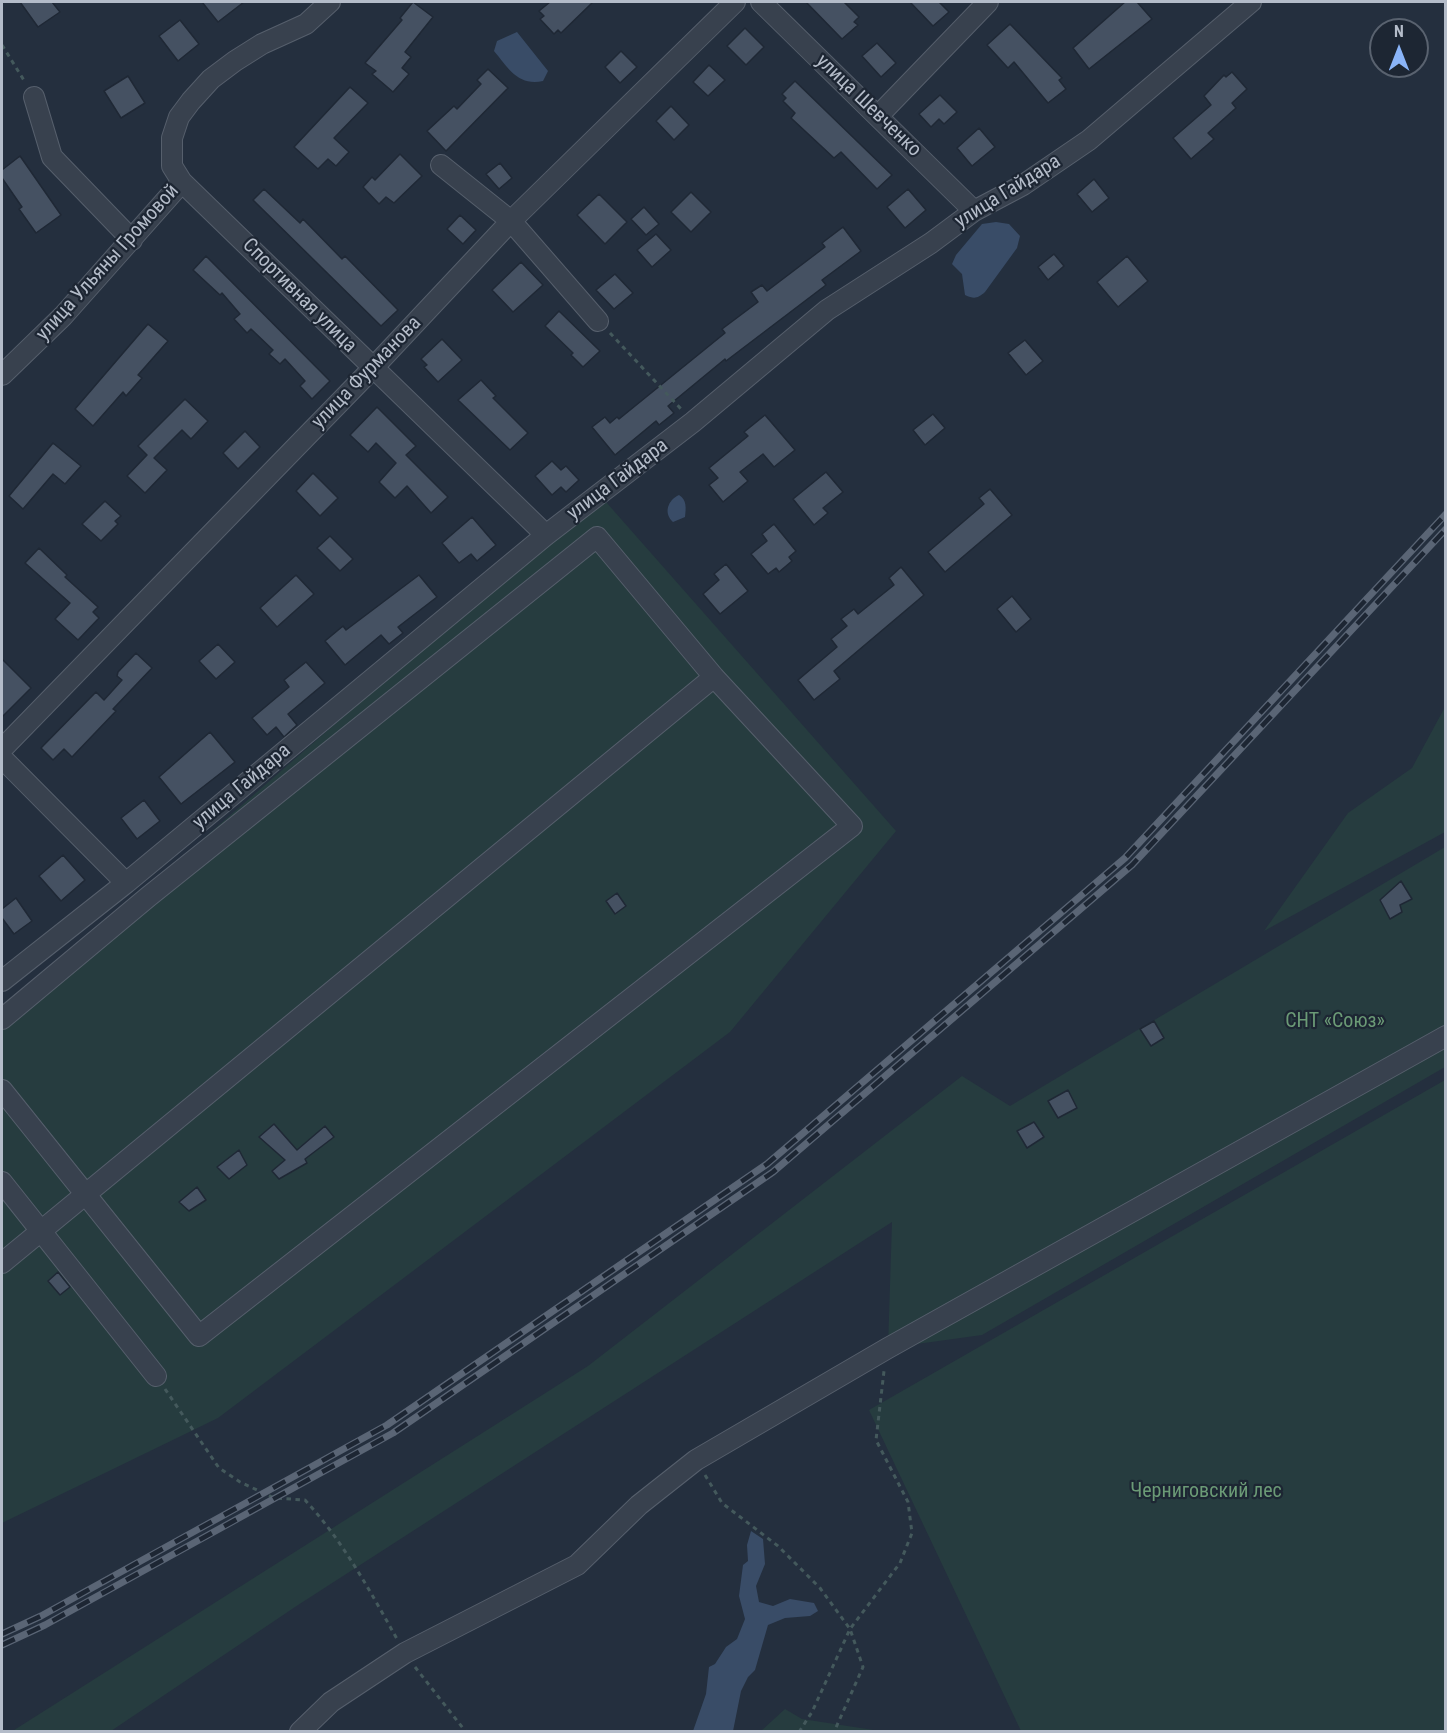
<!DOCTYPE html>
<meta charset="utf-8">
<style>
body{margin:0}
#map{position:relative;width:1447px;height:1733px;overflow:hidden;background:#242f3e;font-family:"Roboto Condensed",sans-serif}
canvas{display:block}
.frame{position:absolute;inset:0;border:3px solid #b4bcc9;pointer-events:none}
.north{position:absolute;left:1369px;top:18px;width:60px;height:60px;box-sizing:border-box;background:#1d2633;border:2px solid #59626f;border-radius:50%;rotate:0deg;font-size:16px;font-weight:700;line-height:24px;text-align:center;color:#b4bcc9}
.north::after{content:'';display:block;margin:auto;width:21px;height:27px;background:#8ab4f8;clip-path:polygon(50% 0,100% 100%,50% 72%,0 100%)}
</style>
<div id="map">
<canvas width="1447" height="1733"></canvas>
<div class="frame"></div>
<div class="north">N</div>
</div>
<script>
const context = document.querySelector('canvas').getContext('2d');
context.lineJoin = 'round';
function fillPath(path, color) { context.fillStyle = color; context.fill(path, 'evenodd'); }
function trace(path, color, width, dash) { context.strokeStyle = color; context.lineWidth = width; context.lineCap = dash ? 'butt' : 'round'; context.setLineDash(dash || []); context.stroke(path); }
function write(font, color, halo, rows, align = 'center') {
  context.font = font + ' "Roboto Condensed",sans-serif'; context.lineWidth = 4.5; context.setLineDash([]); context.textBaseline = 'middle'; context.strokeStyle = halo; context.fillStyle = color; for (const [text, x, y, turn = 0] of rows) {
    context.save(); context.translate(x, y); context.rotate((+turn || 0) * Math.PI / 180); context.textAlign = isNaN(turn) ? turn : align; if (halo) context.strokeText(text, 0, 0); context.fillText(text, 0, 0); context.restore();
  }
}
const green = new Path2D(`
 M599 494 896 831 730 1032 218 1418 2 1523V1014Z
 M1445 707V832L1264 931 1348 813 1412 768Z
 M1445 847V1067L982 1335 888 1348 892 1222 295 1607 111 1731 11 1732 588 1366 962 1076 1010 1106Z
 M1445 1080V1731H1021L869 1410Z
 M785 1709 802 1719 880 1731H761Z`);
const water = new Path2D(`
 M517 32 548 71 543 81C518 86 509 69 494 51L497 41Z
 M996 222 1009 224 1020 236 1017 248 985 292C977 299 974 299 965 295L962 274 952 264 956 255 982 224Z
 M679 495C687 500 686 508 685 517L673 522C663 513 668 500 679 495Z
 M751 1531 763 1539 765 1564 756 1586 759 1602 773 1606 790 1599 814 1603 818 1611 810 1616 785 1618 768 1625 755 1670 748 1677 741 1691 733 1731H693L706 1694 709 1667 715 1664 726 1647 737 1639 745 1619 739 1596 743 1565 748 1561 747 1545Z`);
const building = new Path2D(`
 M20 2H52L60 12 38 27Z
 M202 2H244L218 22Z
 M413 2 433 17 405 52 411 57 402 68 409 74 393 92 372 74 376 71 365 63 402 20 400 18Z
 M550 2H593L561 33 558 30 554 34 540 19 544 16 539 11Z
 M806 2H844L859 17 854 22 858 25 842 39Z
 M910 2H939L949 12 933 26Z
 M1125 2H1137L1152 19 1089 69 1073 48Z
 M180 20 199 44 178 61 159 36Z
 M1010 24 1062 78 1059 80 1066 89 1048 103 1014 62 1008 68 987 45Z
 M745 28 764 47 746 65 727 46Z
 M877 43 896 63 881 77 862 56Z
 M621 51 637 67 620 83 605 67Z
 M709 65 725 80 708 96 693 82Z
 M488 69 508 88 446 151 427 131 454 106 457 109 481 84 477 80Z
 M1232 72 1247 89 1232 103 1236 108 1208 133 1214 139 1191 159 1173 138 1211 105 1204 96 1224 75 1226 77Z
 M128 76 145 103 121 118 104 91Z
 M795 81 892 175 877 189 841 152 834 158 791 118 795 113 783 101 786 98 782 94Z
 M350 87 368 103 334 138 349 152 336 166 328 159 318 169 294 147Z
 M940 95 957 112 944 124 939 119 931 127 919 114Z
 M671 106 689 125 674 140 656 121Z
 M979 128 995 147 972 166 957 148Z
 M400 154 422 176 394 203 386 197 379 204 363 187 372 177 375 180Z
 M20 156 61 215 36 233 19 209 22 207 2 178V170Z
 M500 163 512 178 499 189 486 174Z
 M1094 179 1109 198 1092 212 1077 194Z
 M264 189 300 223 303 219 342 259 345 256 398 310 381 326 253 200Z
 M908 189 926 210 905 228 887 207Z
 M691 192 711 212 691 232 671 212Z
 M599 194 627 222 605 244 577 215Z
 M644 207 659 224 646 235 631 219Z
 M460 215 476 230 463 244 447 229Z
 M843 227 861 251 822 280 826 285 726 361 725 359 668 406 674 413 659 425 656 421 615 455 592 427 605 417 610 423 617 417 619 419 725 333 722 329 758 302 751 292 762 285 767 291 825 247 822 243Z
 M656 234 671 250 652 267 637 250Z
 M1054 254 1064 266 1048 280 1038 267Z
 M206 256 330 381 312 399 300 386 305 381 285 359 280 364 269 354 273 350 251 329 247 333 234 319 240 314 222 293 220 295 193 270Z
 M1127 256 1148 281 1118 307 1097 282Z
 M521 262 543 285 513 312 492 290Z
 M615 274 633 293 614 309 596 290Z
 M559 311 600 351 583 367 571 355 573 353 545 326Z
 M148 324 168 341 138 375 142 378 126 396 123 392 93 426 75 409Z
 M442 339 462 360 438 382 424 367 427 365 421 359Z
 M1025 340 1043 361 1026 375 1008 353Z
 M481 380 496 396 493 398 528 433 510 450 458 400Z
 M185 399 208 421 191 439 182 430 154 458 167 470 145 493 127 476 147 455 138 446Z
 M377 407 416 446 406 455 448 497 431 513 407 486 395 498 379 482 396 463 376 443 368 452 350 435Z
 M933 414 945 428 925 445 913 430Z
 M765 415 795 450 774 467 763 454 740 472 748 481 723 502 709 485 718 478 709 468 748 436 744 432Z
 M245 431 260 447 238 469 223 453Z
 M53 443 81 466 65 484 53 474 23 509 9 496Z
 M552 461 561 470 566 466 579 480 566 492 561 487 552 495 535 476Z
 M826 472 843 492 823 508 828 513 814 525 793 499Z
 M313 473 338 498 320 516 296 491Z
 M990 489 1012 515 945 572 928 552 984 504 979 498Z
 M105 501 121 516 115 521 118 524 101 541 82 524Z
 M472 517 496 545 477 561 471 554 459 563 442 543Z
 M774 524 796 551 789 557 792 561 779 572 776 568 768 574 751 554 767 541 762 534Z
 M330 536 353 559 340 571 317 548Z
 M39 548 67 575 65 577 98 607 93 612 99 618 78 640 55 619 70 603 25 563Z
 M726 564 748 591 720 614 703 594 719 580 714 574Z
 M901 567 924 595 834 671 840 679 814 700 798 680 837 647 831 639 847 626 841 619 854 609 858 614 894 585 889 578Z
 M296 575 314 594 277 627 260 608Z
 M419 575 437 597 398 627 403 633 389 644 381 635 345 665 325 641 343 626 346 630Z
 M1012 596 1031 619 1016 632 997 609Z
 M218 644 235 662 216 679 199 661Z
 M136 653 152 668 113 709 116 711 72 757 64 749 53 760 41 748 96 692 104 700 122 680 117 676 118 672Z
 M2 659 31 688 2 717Z
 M306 662 325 683 288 714 297 725 284 737 276 727 267 735 252 718 289 687 284 680Z
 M210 732 235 762 181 804 159 777Z
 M144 800 160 821 137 839 121 818Z
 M63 855 85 880 61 901 39 876Z
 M1401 881 1412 899 1400 905 1402 912 1390 919 1380 900Z
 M617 893 626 906 615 914 606 901Z
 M16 898 32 921 14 934 2 918V909Z
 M1154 1021 1164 1038 1151 1046 1140 1029Z
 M1068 1090 1077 1108 1058 1118 1048 1101Z
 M1034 1122 1044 1137 1027 1148 1017 1131Z
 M274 1124 297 1150 325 1126 334 1137 305 1159 307 1163 279 1179 272 1171 285 1160 259 1137Z
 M239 1150 247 1165 229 1179 217 1167Z
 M197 1187 206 1200 189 1211 179 1202Z
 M58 1272 70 1287 60 1295 48 1281Z`);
const path = new Path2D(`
 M2 45 25 82
 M610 333 681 409
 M165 1389 219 1468 240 1482 274 1498 305 1500C343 1541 370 1591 397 1639
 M705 1475 722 1503 778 1546 820 1588 850 1629 863 1667 834 1732
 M415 1667 466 1732
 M799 1732 812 1712 850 1629 900 1563 912 1533 908 1502 876 1440 884 1371`);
const minor = new Path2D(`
 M330 2 306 24 262 44 235 61 211 79 191 101 179 117 172 138V166L182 182 546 535
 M761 2 974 211
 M34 97 52 157 132 240
 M879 115 988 2
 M441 165 511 221 598 321
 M2 375 63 316 182 182
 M2 749 372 369 511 221 735 2
 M2 758 126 883
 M2 981 126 883 546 535 693 422 827 310 931 243 974 211 1023 185 1089 140 1251 2
 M2 1019 148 897 597 537 714 677 852 826 199 1336 2 1090
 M2 1182 156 1376
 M2 1263 714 677
 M300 1732 331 1702 405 1653 577 1565 639 1505 696 1460 888 1348 1446 1036`);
const rail = new Path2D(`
 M2 1634 41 1616 387 1425 767 1164 1125 858 1446 514
 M2 1645 45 1625 393 1433 773 1172 1132 865 1446 529`);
const streetNames = [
 ["улица Шевченко",868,106,44],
 ["улица Гайдара",1008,192,-32],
 ["улица Ульяны Громовой",108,263,-48],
 ["Спортивная улица",299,296,45],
 ["улица Фурманова",367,373,-46],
 ["улица Гайдара",618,480,-37],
 ["улица Гайдара",242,787,-40]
];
const parkNames = [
 ["СНТ «Союз»",1335,1022],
 ["Черниговский лес",1206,1492]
];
fillPath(green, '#263c3f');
fillPath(water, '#394c67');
fillPath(building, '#455162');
trace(building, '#1f2835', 1.5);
trace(minor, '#565f6c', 22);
trace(path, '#44595c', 3, [4.5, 4.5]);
trace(minor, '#38414e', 20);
trace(rail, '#5a6575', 7);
trace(rail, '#1d2633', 4.5, [14]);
write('20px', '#b4bcc9', '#1d2633', streetNames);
write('20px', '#6b9a76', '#1d2633', parkNames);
</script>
